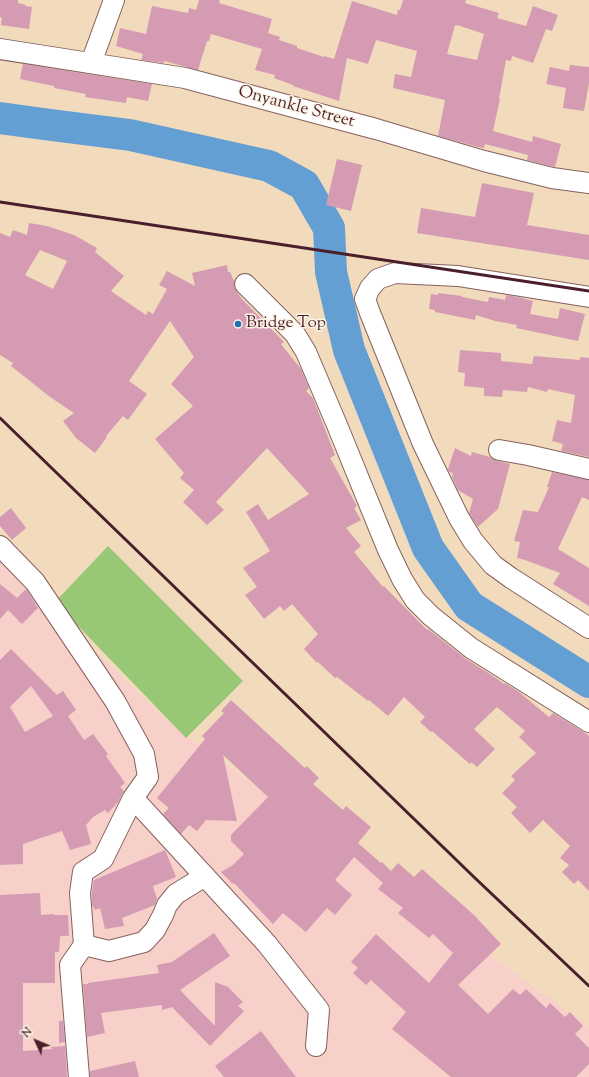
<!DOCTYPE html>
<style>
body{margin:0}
#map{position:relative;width:589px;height:1077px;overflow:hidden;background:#f2dbbc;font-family:"Sorts Mill Goudy",serif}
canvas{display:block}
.north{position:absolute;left:16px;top:1021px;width:40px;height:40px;-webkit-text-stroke:3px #fcf5e5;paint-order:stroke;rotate:314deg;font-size:11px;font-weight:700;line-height:16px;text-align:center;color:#4a1f2b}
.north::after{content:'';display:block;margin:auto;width:14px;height:18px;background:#4a1f2b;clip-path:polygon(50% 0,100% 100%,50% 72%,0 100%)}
</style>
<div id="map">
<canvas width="589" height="1077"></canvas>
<div class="north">N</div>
</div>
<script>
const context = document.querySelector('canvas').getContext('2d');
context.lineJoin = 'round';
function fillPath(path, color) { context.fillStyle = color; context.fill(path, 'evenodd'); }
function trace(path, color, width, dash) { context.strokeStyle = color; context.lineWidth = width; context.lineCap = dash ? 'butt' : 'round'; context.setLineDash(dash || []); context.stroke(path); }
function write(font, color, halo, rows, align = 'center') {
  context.font = font + ' "Sorts Mill Goudy",serif'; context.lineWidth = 3; context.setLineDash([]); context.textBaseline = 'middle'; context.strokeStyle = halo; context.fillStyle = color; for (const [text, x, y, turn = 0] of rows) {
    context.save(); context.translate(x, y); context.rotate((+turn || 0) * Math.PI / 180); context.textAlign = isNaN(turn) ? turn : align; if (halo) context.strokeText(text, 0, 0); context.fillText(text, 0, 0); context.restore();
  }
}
const built = new Path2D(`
 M0 562 175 727 589 1027V1077H0Z`);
const green = new Path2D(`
 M108 546 243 681 186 738 55 602Z`);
const river = new Path2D(`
 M0 118 51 125 130 135 269 166 304 185 329 228 331 272 349 350 428 548 469 606 589 682`);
const building = new Path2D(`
 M0 0H18V3L26 5 25 6 32 7 29 29 1 25 2 18 0 17Z
 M199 0H220L219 3 272 19 268 33 280 37 279 40 297 46V48L324 57V56L334 59 352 1 397 15 398 10H400L403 0H466L465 3 499 13 497 18 526 26 533 6 558 15 552 31 546 29 533 63 512 56 511 61 506 60 499 99H500L493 131 532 142 533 136 561 144 555 167 527 160 528 155 485 144 484 148 478 147 438 136 445 100 393 88 395 74 411 77 417 51 376 40 368 64 347 58 339 101 293 86V85L274 78 275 75 255 70 262 49 211 34 209 41H207L198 70 164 61V63L141 60 143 54 116 46 120 28 146 34 152 6 188 13 189 8 196 10ZM455 25 457 26V25L484 34 477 60 447 54Z
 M23 64 152 84 148 101 127 97 126 103 85 97 86 94 54 88V86L20 79Z
 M570 65 589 67V83L584 111 563 108 566 88 546 84 550 67 569 71Z
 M337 159 362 165 351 211 326 205Z
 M482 183 534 193 527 225 589 235V260L417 233 421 208 475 217Z
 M29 223 47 226 74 235 97 248 95 252 124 276 111 291 146 315 148 311 153 314 167 289 159 285 167 271 195 286 192 273 227 265 228 272H230L234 281V287L237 292 242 299 284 342 281 344 301 369 309 388 306 391 313 398 335 455 330 458 357 506 354 508 361 520 346 528 361 546 354 552 383 587 384 586 427 630 428 629 465 658 496 678 504 684 505 683 519 692 549 717 553 713 585 733 589 736V891L578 880 574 884 562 872 569 865 560 858 570 846 543 820 530 833 511 813 517 807 502 793 515 780 511 776 536 753 519 737 525 731 497 707 474 729 495 749 477 767 471 762 470 764 464 759 432 731 431 732 420 722 425 717 404 697 388 716 369 700 368 701 337 677 335 678 318 662 317 663 304 649 318 634 292 604 284 611 280 606 264 619 245 595 257 587 243 568 270 551 246 512 258 504 268 520 309 494 267 448 216 502 224 510 207 525 183 502 194 490 180 478 184 473 155 439 193 406 171 384 194 357 170 321 129 381 147 394 128 420 123 416 106 436 107 437 95 453 76 438 63 421 74 413 50 397 11 366 13 363 0 355V233L10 237 13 230 27 235ZM40 250 67 261 53 289 25 275Z
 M438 293 462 296V297L488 302 489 297 505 300 506 295 518 297 533 301 530 314 558 319 560 308 585 314 578 341 516 328 517 325 495 321 476 315 475 320 435 312V310L429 309 431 294 438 295Z
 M460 350 501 353V361L532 364 534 356 580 360V357L589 358V457L561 451 563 444 552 441 557 420 571 423 575 395 548 389 547 392 528 387 527 392 503 390 502 397 484 396V388L464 386 465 373 458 372Z
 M455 448 471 456 472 452 490 457 492 459 497 461 510 464 498 509 478 527 469 513 473 499 458 490 452 477 453 473 449 472 448 469Z
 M552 472 589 480V500L582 497 558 549 589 568V606L553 584 560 573 525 560 517 558 520 542 514 541 523 510 538 512 549 487H547Z
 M11 508 26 528 12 540 0 526V517Z
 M0 584 17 598 26 589 38 608 22 624 8 610 0 619Z
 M11 649 57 695 63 691 76 710 68 716 84 740 93 734 108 754 106 756 125 783 120 787 124 791 118 802 108 813 105 810 93 817 86 825 91 844 70 850 62 831 23 844V864L0 865V660ZM31 686 53 716 25 732 10 707Z
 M231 700 305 768 307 766 319 778 313 784 343 810 346 806 371 827 358 843 381 863 382 862 391 871 398 863 414 877 422 869 474 915 501 944 458 985 488 1014 513 989 520 995 526 989 546 1008 550 1003 565 1017 570 1012 583 1026 575 1034 589 1048V1064L576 1077H451L392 1029 406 1012 371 980 366 985 353 973 358 968 351 962 376 934 429 983 453 953 433 934 429 938 398 913 403 908 378 889 383 883 354 857 335 880 352 895 335 915 327 908 306 932 283 913 273 924 234 883 233 884 221 872 233 865 244 854 231 841V835L268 797 223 755 237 821 206 820 197 831 189 825 181 834 163 814 169 808 157 798 205 739 202 736 224 713 221 711Z
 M165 850 176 877 153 886 157 899 155 905 122 918 124 926 105 929 100 908 95 910 92 905V893L94 880Z
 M40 893 41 915 54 914V915H68L69 936H60L59 952H55V983H23V1051L52 1049 51 1047 65 1046 67 1077H0V895Z
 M214 933 230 956 180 990 215 1026V982L228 987 243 1002 238 1006 244 1011 210 1046 172 1007 162 1010V1005L101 1013 105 1033 87 1037 83 984H88V983L159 973 157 965 172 962Z
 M59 1021H63L65 1042 59 1043Z
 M261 1031 296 1077H224L215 1066Z
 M135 1061 139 1077H90V1071Z`);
const minor = new Path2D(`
 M0 49 185 78 376 129 484 161 552 178 589 183
 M91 63 114 0
 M245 284 295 334 306 352 337 425 388 550 402 579 415 600 431 616 471 648 589 722
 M589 297 458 276 395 273 378 279 370 288 365 299 370 313 423 444 459 518 473 541 493 565 511 578 589 628
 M499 450 528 455 589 469
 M0 546 35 582 115 701 144 754 148 777 133 798 103 859 83 872 80 893 84 945 70 965 79 1077
 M133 798 267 944 319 1010 316 1046
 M84 945 109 951 144 942 155 930 163 915 167 905 176 894 205 876`);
const rail = new Path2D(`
 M0 202 589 291
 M0 418 476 879 589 986`);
const markers = [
 [238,324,4,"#1f6fb2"]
];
const streetNames = [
 ["Onyankle Street",296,108,15]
];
const poiNames = [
 ["Bridge Top",246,324]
];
fillPath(built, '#f7d0c9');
fillPath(green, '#98c776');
trace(river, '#639fd3', 32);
fillPath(building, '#d59bb3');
trace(minor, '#85615e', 22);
trace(minor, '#fff', 20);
trace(rail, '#4a1f2b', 3);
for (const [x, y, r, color] of markers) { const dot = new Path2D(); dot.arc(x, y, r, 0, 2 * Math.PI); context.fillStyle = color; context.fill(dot); trace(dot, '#fcf5e5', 1.5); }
write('17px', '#4a1f2b', '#fcf5e5', streetNames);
write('17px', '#4a1f2b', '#fcf5e5', poiNames, 'left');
</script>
